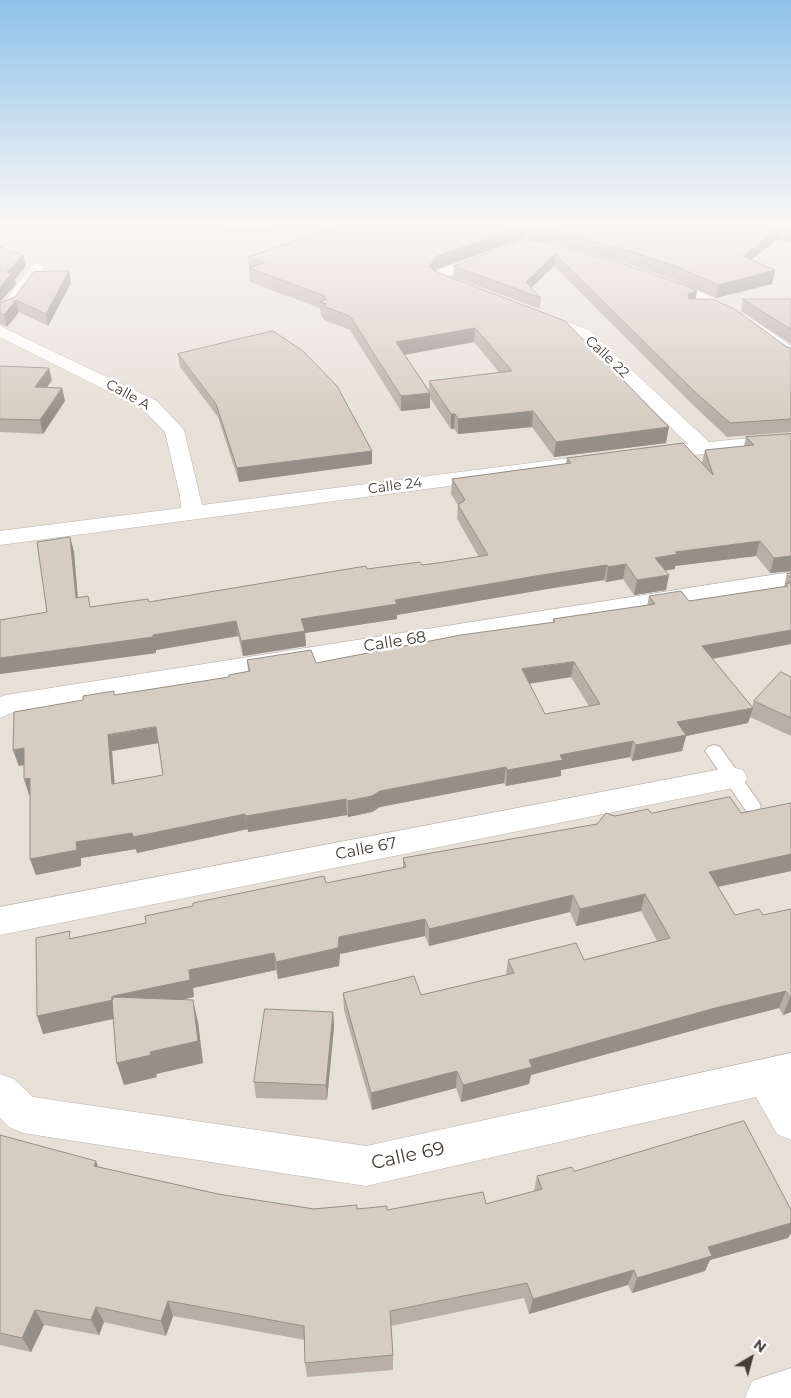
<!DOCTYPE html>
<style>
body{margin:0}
#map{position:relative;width:791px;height:1398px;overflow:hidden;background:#f3eee8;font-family:Montserrat,sans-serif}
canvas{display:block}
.north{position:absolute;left:726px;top:1333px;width:50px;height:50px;-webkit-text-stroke:4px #fff;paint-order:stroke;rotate:37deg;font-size:14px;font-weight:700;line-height:20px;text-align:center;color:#463f37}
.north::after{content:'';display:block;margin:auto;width:18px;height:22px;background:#463f37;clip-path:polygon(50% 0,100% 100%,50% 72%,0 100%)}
</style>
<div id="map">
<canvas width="791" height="1398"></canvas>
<div class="north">N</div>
</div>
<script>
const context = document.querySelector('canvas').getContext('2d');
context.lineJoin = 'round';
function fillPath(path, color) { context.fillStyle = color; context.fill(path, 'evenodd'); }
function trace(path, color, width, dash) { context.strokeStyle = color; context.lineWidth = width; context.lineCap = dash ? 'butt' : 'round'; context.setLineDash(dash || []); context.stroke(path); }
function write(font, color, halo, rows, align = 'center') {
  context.font = font + ' Montserrat,sans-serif'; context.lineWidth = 5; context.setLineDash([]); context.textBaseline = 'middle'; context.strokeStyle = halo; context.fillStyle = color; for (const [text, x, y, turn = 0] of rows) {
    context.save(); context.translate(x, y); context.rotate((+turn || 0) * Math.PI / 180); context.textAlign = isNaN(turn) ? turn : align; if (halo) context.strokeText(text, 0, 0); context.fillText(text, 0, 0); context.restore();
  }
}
const residential = new Path2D(`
 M0 225H791V1398H0Z`);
const green = new Path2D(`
 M162 225H287L272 237Z`);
const service = new Path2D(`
 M714 745 720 747 758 801 761 806 758 811 752 813 746 811 708 755 705 751 708 747Z`);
const minor = new Path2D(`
 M489 252 494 253 496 256 494 259 448 277 472 287 475 290 472 293H462L434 282 431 279 438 270Z
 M38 263 43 264 45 267 43 270 16 308 0 316V304L4 302 33 264Z
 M662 278C708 290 753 318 791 346V359L785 358 724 317 657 286 654 283 657 280Z
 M540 312 589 330 709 442 791 434V446L651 459 644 457 641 453 644 449 688 444 577 338 534 320 532 317 534 314Z
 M0 326 157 401 184 430 202 505 601 454 608 456 611 460 608 464 601 466 0 545V531L181 508 180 496 165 432 143 409 0 337Z
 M791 572V586L14 712 0 718V697L6 695Z
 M732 767 743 770 747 778 743 786 0 935V907Z
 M791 1053V1140L777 1134 756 1097 366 1186 23 1133 9 1127 0 1118V1074L14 1079 33 1097 366 1146Z`);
const tertiary = new Path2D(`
 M791 1368V1398H745L752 1381Z`);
const wall = new Path2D(`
 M343 225H791V242L777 240 751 260 775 270 772 284 716 298 675 280 625 263 551 243 542 242 696 299 787 347 791 348V432L727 437 692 404 554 266 531 288 541 298 540 309 453 277 454 266 531 240 522 239 437 269 435 271 666 443 554 457 532 427 458 434 454 429H451L430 398V408L401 411 350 330 324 320 323 317 321 316 320 308 250 282 248 257ZM474 342 499 372 429 381V390L405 355Z
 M69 271 71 283 48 326 19 312 7 327 0 324V303L15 297Z
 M743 299H791V344L741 311Z
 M178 354 372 451V464L239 482 218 417 180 367Z
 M0 366 52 380 47 387 62 388 65 401 43 434 0 432Z
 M791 434V571L770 573 756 556 675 566V569L665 571 669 575 666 590 634 595 623 579 606 582 604 580 547 589 397 615V619L305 633 306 646 243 656 238 636 156 650V653L0 674V620L47 612 70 537 74 552 78 598 90 607 149 602 367 569 422 565 479 557 457 519 458 505 451 494 452 479 566 464 567 458 702 463 705 450 744 446 746 437Z
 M791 573V644L713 659 752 707 754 701 791 677V736L750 717 748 723 686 736 682 751 632 761 630 757 561 770V776L506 786 504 783 380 807 372 812 348 817 347 815 248 832V829L137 853 136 849 81 858V866L36 875 30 859V795H29L24 765 19 766 13 750 115 695 229 677 248 672 247 660 316 663 553 622V619L647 606 649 596 689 601 784 587 787 574ZM571 677 589 706 545 714 529 684ZM158 743 163 775 114 784 112 751Z
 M791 803V871L718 887 735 915H763L791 909V1012L783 1015 779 1008 709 1026 531 1075 529 1084 461 1102 456 1088 372 1110 344 1010 343 993 421 995 506 975 508 960H584L657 941 641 911 576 926 570 912 429 946 425 936 340 954 339 966 278 979 276 970 193 988 194 997 183 999 198 1022 203 1063 156 1074 157 1077 124 1085 117 1063 114 1018 43 1034 72 938 146 923 326 883 403 868V858L597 824 615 816 651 813H741Z
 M333 1012 334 1027 327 1100 256 1098 254 1082Z
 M0 1135 98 1167 218 1194 314 1209H357L387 1210 486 1204 534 1191 537 1176 574 1171 791 1210V1233L788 1238 710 1260 705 1271 632 1293 628 1285 529 1314 524 1298 391 1326 393 1355V1370L307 1377 305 1363V1340L173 1316 166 1336 104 1322 99 1335 44 1325 31 1352 0 1345Z`);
const shadedWall = new Path2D(`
 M523 227 522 239 437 269 429 279V266L437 256Z
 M780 227 777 240 740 269 743 256Z
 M555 254 554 266 527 292 526 282Z
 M23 255 26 266 15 279 16 284 0 302V287L7 272Z
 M775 270 772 284 716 298 718 285Z
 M69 271 71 283 48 326 46 314Z
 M697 291 695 303 686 306 688 294Z
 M16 300 19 312 7 327 4 315Z
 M475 328 474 342 396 356V342Z
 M49 368 52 380 38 400 35 387Z
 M62 388 65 401 43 434 40 420Z
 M430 393V408L401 411V396Z
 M533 411 532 427 458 434V419Z
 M451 414H455L454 429H451Z
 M669 427 666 443 554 457 556 442Z
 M372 451V464L239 482 237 468Z
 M70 537 74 552 79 613 76 598Z
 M760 541 756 556 675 566V569L653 572 655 558 675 552Z
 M791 556V571L770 573 774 558Z
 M626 564 623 579 606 582 608 567Z
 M607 565 604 580 547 589 397 615V619L305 633 306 646 243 656 241 641 301 619 395 600 548 574Z
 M669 575 666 590 634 595 637 580Z
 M236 621 238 636 156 650V653L0 674V658L153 635Z
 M791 630V644L699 661 702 646Z
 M574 662 571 677 520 685 522 669Z
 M753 708 748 723 686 736 682 751 632 761 636 745 677 722Z
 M156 727 159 743 112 751 116 800 112 784 108 735Z
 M633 741 630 757 561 770V776L506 786 507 770 560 755Z
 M24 748 28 764 19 766 13 750Z
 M506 767 504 783 380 807 372 812 348 817V801L380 791Z
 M30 778 35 794 29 795 24 779Z
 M346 799 347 815 248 832 246 816Z
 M245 814 248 829 137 853 136 849 81 858V866L36 875 30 859 76 842Z
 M791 854V871L703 890 709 872Z
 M645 894 641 911 576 926 580 909Z
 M573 895 570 912 429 946V929Z
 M425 919V936L340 954 339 966 278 979 276 962 339 937Z
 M274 953 276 970 193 988 194 997 118 1013V1018L43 1034 37 1016 113 996 189 970Z
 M786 991 779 1008 709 1026 531 1075 529 1084 461 1102 463 1085 529 1060 715 1008Z
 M790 997H791V1012L783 1015Z
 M193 1000 198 1022 203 1063 156 1074 157 1077 124 1085 117 1063Z
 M333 1012 334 1027 327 1100 326 1085Z
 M457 1071 456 1088 372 1110 371 1093Z
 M96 1161 102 1178 94 1166Z
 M791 1223V1233L788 1238 710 1260 705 1271 632 1293 637 1278 708 1247Z
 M634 1270 628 1285 529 1314 533 1299Z
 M168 1301 173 1316 166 1336 161 1321Z
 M96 1307 104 1322 99 1335 91 1320Z
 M35 1310 44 1325 31 1352 22 1338Z`);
const building = new Path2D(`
 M343 225H791V229L780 227 743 256 775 270 718 285 678 267 627 250 552 231 523 227 437 256 429 266 434 271 565 321 669 427 556 442 533 411 458 419 455 414H451L429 381 512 371 475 328 396 342 430 393 401 396 350 316 323 306 327 304 320 302 327 299 322 297 325 296 249 268 265 263 248 257Z
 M524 240 539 241 620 263 682 284 697 291 688 294 689 299H713L736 310 787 347 791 348V419L730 423 694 391 555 254 526 282 541 298 454 266Z
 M0 247 23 255 7 272H13L0 287Z
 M69 271 46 314 16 300 4 315 0 313V303L15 297 33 272Z
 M743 299H791V329Z
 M273 331 303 351 337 386 372 451 237 468 216 404 178 354Z
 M0 366 49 368 35 387 62 388 40 420 0 419Z
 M791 434V556L774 558 760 541 675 552 678 554 655 558 669 575 637 580 626 564 608 567 607 565 548 574 395 600 397 604 301 619 305 631 241 641 236 621 153 635V637L0 658V620L47 612 37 542 70 537 76 598 88 596 90 607 148 599 149 602 366 566 367 569 420 562 422 565 445 562 488 555 458 505 465 500 452 479 571 463 567 458 683 443 713 475 705 450 754 445 746 437Z
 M791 573V578L787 574Z
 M791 583V630L702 646 753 708 677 722 686 735 636 745 633 741 560 755 563 760 507 770 506 767 380 791 372 796 348 801 346 799 246 816 245 814 133 837 132 833 76 842 77 850 30 859V778L24 779V748L13 750 14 712 83 700V696L114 691V695L229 677V675L250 671 247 660 311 650 316 663 461 635 555 622 553 619 655 604 649 596 681 591 689 601 788 586 786 584ZM574 662 600 704 545 714 522 669ZM156 727 163 775 112 784 108 735Z
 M781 672 791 677V718L754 701Z
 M730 797 741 813 791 803V854L709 872 735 915 759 909 763 915 791 909V997H790L786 991 715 1008 529 1060 532 1067 463 1085 457 1071 371 1093 343 993 414 976 421 995 514 973 508 960 576 943 584 960 670 938 645 894 580 909 573 895 429 929 425 919 339 937 338 948 276 962 274 953 189 970 190 980 113 996V1000L37 1016 36 938 70 931 69 939 146 923 145 916 193 906V903L324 876 326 883 406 867 403 858 597 824 606 813 615 816 648 809 651 813Z
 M112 997 193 1000 198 1041 150 1052 151 1055 117 1063Z
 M265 1009 333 1012 326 1085 254 1082Z
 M744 1121 791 1210V1223L708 1247 712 1256 637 1278 634 1270 533 1299 527 1283 390 1311 393 1355 305 1363 304 1326 168 1301 161 1321 96 1307 91 1320 35 1310 22 1338 0 1333V1135L96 1161 94 1166 218 1194 314 1209 357 1205V1209L387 1206V1210L483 1192 486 1204 542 1189 537 1176 572 1167 574 1171Z`);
const farStreetnames = [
 ["Calle 22",607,357,43],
 ["Calle A",128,395,29],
 ["Calle 24",395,486,-7]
];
const streetNames = [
 ["Calle 68",395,642,-9],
 ["Calle 67",366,849,-11]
];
const nearStreetnames = [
 ["Calle 69",408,1156,-12]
];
fillPath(residential, '#e6e0d7');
fillPath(green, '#d3e4b4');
trace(service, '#beb5ab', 2);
trace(minor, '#beb5ab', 1);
trace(tertiary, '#beb5ab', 1);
fillPath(service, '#fff');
fillPath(minor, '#fff');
fillPath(tertiary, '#fff');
fillPath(wall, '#b9afa6');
fillPath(shadedWall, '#968f87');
fillPath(building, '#d7ccc1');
trace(building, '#968f87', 1);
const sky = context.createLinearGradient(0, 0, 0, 421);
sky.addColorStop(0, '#8fc2e9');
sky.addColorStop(0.53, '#faf7f5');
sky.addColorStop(1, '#faf7f500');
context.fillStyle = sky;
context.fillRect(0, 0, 791, 421);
write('14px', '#463f37', '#fff', farStreetnames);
write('16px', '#463f37', '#fff', streetNames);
write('19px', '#463f37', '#fff', nearStreetnames);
</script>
